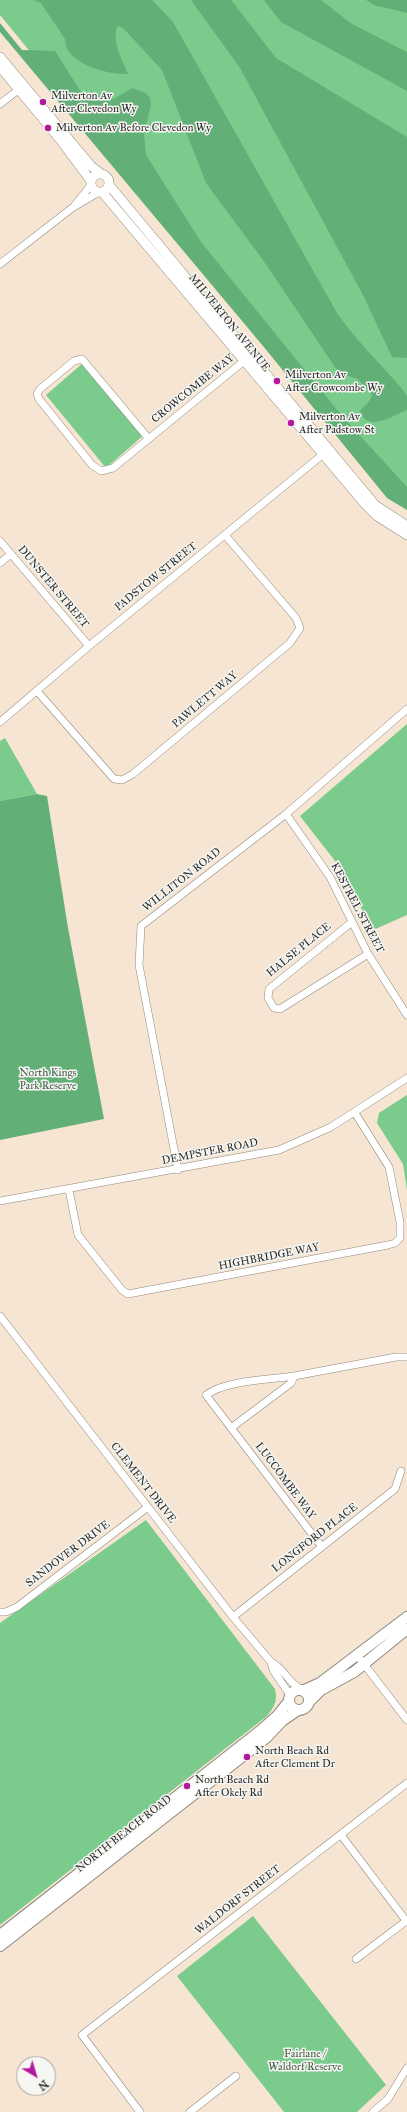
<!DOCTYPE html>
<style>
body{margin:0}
#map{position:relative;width:407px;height:2112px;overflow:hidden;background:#f5e5d2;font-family:"IM FELL Great Primer",serif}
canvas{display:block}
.north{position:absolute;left:16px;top:2056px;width:40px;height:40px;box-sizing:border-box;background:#f6f6f2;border:1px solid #a5a5a2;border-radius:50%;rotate:142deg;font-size:11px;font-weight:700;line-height:16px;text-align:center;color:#2b2b2b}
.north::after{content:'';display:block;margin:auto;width:14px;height:18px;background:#b5179e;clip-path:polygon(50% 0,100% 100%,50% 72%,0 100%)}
</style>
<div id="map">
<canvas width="407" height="2112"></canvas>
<div class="north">N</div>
</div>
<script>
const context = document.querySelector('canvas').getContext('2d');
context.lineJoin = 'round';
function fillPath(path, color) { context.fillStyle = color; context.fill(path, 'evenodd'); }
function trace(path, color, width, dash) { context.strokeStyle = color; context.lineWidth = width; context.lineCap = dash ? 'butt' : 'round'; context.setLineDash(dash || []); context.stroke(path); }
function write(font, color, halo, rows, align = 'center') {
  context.font = font + ' "IM FELL Great Primer",serif'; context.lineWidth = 3; context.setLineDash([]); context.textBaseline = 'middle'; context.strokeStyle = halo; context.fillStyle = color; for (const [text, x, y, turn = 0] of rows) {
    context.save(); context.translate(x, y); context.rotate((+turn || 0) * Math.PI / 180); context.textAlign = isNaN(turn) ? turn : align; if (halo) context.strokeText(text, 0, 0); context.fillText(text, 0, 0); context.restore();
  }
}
const green = new Path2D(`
 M0 0H407V500L173 226 0 15Z
 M83 363 145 434 106 468 46 395Z
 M407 724V915L373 930 339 866 300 816Z
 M5 738 37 794 0 801V741Z
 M407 1095V1190L403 1164 377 1123 379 1113Z
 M146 1520 275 1689C278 1701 274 1707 267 1716L0 1925V1623Z
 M253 1916 386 2085 357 2112H284L177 1976Z`);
const forest = new Path2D(`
 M33 0H152L173 22 337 313C356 341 381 364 403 390L407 396V410C392 416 367 433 360 411L370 400 372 394 358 379 339 373 263 260 206 183 162 70 123 28 118 26C110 39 123 61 128 74 109 75 64 64 65 39L41 3Z
 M191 0H231L276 58 407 137V358L392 357 363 295 240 68Z
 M264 0H321L352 24 407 52V91L281 22Z
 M366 0H407V13L374 5Z
 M0 23 22 50 55 51 81 92 114 99 132 88 146 93 150 98 151 105 144 134 146 155 201 242 342 416 407 487V510L387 498 263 346 0 32Z
 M37 794 47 796 68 928 104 1119 0 1140V801Z`);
const minor = new Path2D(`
 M0 104 22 87
 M75 205 91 185
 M0 264 72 208 99 192
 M149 439 82 359 74 361 40 389 37 394 39 399 92 465 101 471 113 468 244 361 247 358
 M0 541 89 646
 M0 563 11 554
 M37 691 114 779 122 780 133 774 290 643 300 628 296 618 225 535
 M0 722 89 646 327 451
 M286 814 330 877 368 954 407 1015
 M352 922 269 989 268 998 274 1008 280 1009 368 954
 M178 1170 139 965 141 926 286 814 407 709
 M69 1190 78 1235 122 1290 128 1294 388 1245 395 1243 400 1238V1222L389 1167 355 1113
 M0 1201 279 1150 331 1127 407 1078
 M0 1316 233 1617 271 1662 273 1670 290 1695
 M294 1376C269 1380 226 1380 206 1395L322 1547
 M231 1428 291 1383 294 1376 396 1357H407
 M0 1612H6L17 1607 148 1507
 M233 1617 395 1489 401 1471
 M357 1655 407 1720
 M271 1662C284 1668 288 1683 301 1689
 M341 1835 407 1922
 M356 1959 406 1921
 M140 2112 82 2035 407 1783
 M190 2112 236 2076
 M373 2112 388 2099 407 2068`);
const tertiary = new Path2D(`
 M0 57 91 166 100 173
 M0 67 59 138 91 181
 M91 183a9 9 0 1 1 18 0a9 9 0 1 1-18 0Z
 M109 185 375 505 407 526
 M102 192 365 504 377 516 407 535`);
const secondary = new Path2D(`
 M289 1700a10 10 0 1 1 20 0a10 10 0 1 1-20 0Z
 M304 1690 320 1683 407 1617
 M309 1702 321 1690 354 1672 407 1629
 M0 1935 260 1731 277 1716 289 1701
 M0 1946 252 1749 267 1737 282 1721 298 1710`);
const markers = [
 [43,102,4,"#b5179e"],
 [48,128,4,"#b5179e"],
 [277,381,4,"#b5179e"],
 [291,423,4,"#b5179e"],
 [247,1757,4,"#b5179e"],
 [187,1786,4,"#b5179e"]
];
const poiNames = [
 ["Milverton Av",51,96],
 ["After Clevedon Wy",51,109],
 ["Milverton Av Before Clevedon Wy",56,128],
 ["Milverton Av",285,375],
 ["After Crowcombe Wy",285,388],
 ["Milverton Av",299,417],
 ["After Padstow St",299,430],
 ["North Beach Rd",255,1751],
 ["After Clement Dr",255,1764],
 ["North Beach Rd",195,1780],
 ["After Okely Rd",195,1793]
];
const streetNames = [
 ["MILVERTON AVENUE",229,323,51],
 ["CROWCOMBE WAY",193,389,-39],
 ["PADSTOW STREET",156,577,-39],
 ["DUNSTER STREET",53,587,50],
 ["PAWLETT WAY",205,700,-40],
 ["WILLITON ROAD",182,880,-38],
 ["KESTREL STREET",357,908,62],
 ["HALSE PLACE",299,950,-39],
 ["DEMPSTER ROAD",210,1152,-11],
 ["HIGHBRIDGE WAY",269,1257,-11],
 ["LUCCOMBE WAY",285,1481,53],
 ["CLEMENT DRIVE",143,1483,52],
 ["LONGFORD PLACE",315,1538,-38],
 ["SANDOVER DRIVE",68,1554,-37],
 ["NORTH BEACH ROAD",124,1834,-38],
 ["WALDORF STREET",238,1900,-38]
];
const parkNames = [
 ["North Kings",48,1073],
 ["Park Reserve",48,1086],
 ["Fairlane /",305,2054],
 ["Waldorf Reserve",305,2067]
];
fillPath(green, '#7acb8c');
fillPath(forest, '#63af78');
trace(minor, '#90887e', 8);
trace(tertiary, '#90887e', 10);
trace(secondary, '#90887e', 12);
trace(minor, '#fff', 7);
trace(tertiary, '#fff', 9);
trace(secondary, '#fff', 10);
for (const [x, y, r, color] of markers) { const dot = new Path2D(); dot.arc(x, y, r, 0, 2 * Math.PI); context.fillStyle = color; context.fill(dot); trace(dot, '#f6f6f2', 1.5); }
write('11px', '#2b2b2b', '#f6f6f2', poiNames, 'left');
write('11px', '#2b2b2b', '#f6f6f2', streetNames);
write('11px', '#435b48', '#f6f6f2', parkNames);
</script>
